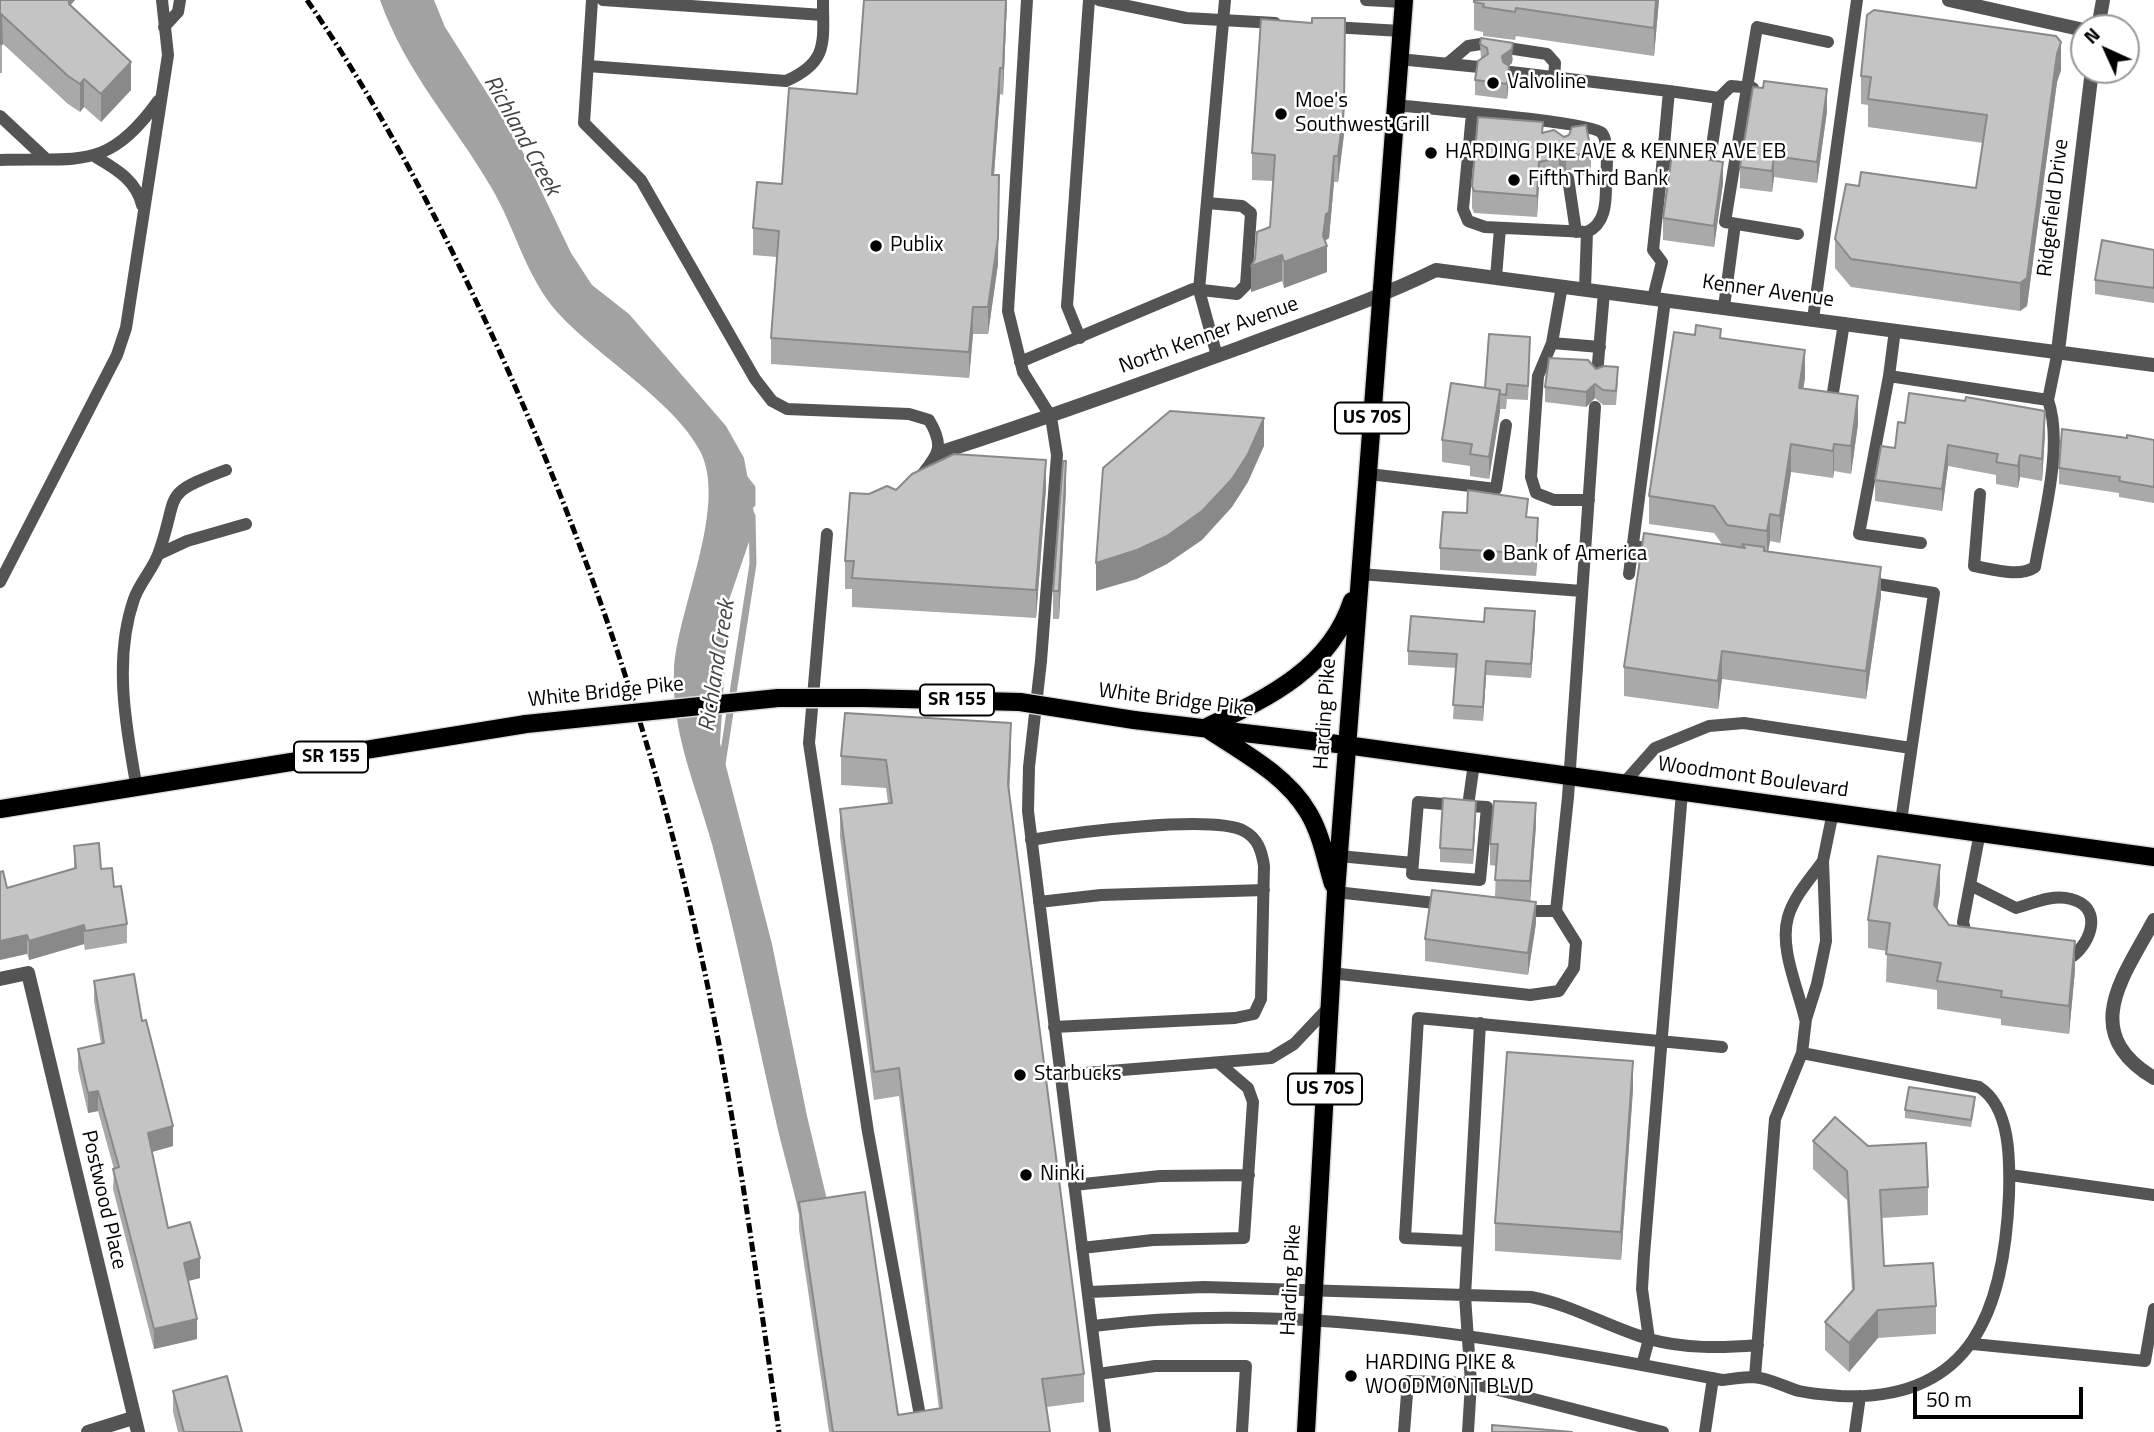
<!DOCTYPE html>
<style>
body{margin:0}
#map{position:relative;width:2154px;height:1432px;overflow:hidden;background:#fff;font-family:"Titillium Web",sans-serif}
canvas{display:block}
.north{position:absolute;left:2070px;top:14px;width:70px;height:70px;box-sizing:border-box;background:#fff;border:2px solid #999;border-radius:50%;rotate:315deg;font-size:19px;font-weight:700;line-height:28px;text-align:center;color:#000}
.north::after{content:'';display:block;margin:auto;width:24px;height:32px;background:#000;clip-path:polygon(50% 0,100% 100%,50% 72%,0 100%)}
.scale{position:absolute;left:1913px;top:1387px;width:170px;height:32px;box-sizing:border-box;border:4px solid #000;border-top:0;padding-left:9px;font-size:21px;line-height:24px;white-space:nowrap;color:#000;-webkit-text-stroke:5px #fff;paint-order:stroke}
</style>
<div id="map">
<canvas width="2154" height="1432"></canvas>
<div class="north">N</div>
<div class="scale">50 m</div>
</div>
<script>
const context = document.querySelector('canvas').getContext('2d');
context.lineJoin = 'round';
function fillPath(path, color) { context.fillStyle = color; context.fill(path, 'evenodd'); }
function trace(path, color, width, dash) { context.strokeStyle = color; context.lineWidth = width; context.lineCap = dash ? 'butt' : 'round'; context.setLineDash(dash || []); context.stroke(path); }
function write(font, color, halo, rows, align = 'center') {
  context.font = font + ' "Titillium Web",sans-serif'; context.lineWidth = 5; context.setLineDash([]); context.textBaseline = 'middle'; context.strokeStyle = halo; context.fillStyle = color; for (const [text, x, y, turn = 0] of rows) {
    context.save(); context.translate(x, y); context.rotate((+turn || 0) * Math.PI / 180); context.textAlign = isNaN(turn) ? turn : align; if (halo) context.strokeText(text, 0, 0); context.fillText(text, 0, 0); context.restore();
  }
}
const water = new Path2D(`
 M380 0H434L445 27 518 142 571 253 592 285 629 314 726 426 744 458 754 513 750 539 729 600 720 743 772 944 807 1116 833 1225 802 1230C796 1196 786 1163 778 1130 756 1035 737 938 712 844 696 786 671 732 674 671 676 612 729 506 700 451 674 401 598 357 558 313 525 276 516 229 491 187 453 122 406 73 380 0Z`);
const stream = new Path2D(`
 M745 479 752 488V504
 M722 764 753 564 752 516`);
const lane = new Path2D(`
 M592 0 584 123 641 180 755 379 772 401 787 409 909 414 929 420C947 450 936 456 917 481
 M603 0 823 15
 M1027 0 1008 311 1023 372 1051 417 1057 455 1041 661 1029 767 1028 811 1105 1432
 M1099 0 1186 18 1275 23
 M1366 0 1403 2
 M164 27 178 12 180 0
 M1332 27 1401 31
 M1399 59 1479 67
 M1448 63 1468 46 1481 44 1547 54 1555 63 1554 79
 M588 66 786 81C829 62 823 42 823 0
 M1511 72 1669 91
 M1719 98 1731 86 1753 88
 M1395 105C1422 108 1592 122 1602 133 1610 144 1606 172 1606 186 1606 204 1605 224 1587 232L1485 227 1468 221 1463 209 1472 113
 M0 116 45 158
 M96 157C116 169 136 180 142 205
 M0 160C80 157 107 172 158 101
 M1568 178 1576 232
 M1798 234 1725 222 1757 27 1828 42
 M1496 277 1500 228
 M1562 286 1552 343 1538 376 1531 477 1536 493 1554 500H1589
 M1585 289 1587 232
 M1653 298 1662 262 1653 250 1662 167 1669 163 1709 167 1719 98 1669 91 1662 167
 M1724 307 1735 224
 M1813 319 1857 0
 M1080 338 1067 306 1089 0
 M1552 343 1600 347
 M1217 356 1199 290 1225 0
 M1020 362 1193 289 1237 294 1246 285 1251 213 1242 206 1207 203
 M1597 375 1604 292
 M1889 376 1895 330
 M1831 405 1844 323
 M1369 474 1496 489 1506 425
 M1980 494 1974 566C1992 569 2019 578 2035 567 2043 519 2064 446 2048 400
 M827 534 809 743 868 1132 923 1432
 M1921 543 1859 534 1889 376 2048 400 2058 351
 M1632 546 1656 549
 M159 554 187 541 246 524
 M1360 574 1582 591
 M1629 574 1665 300
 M0 582 117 355 126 328 168 55 162 0
 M1865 582 1934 593 1901 821
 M1623 784 1655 748 1709 726 1744 723 1911 748
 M137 789C126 728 113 659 134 599 140 582 154 568 159 552 180 493 159 495 226 470
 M1468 806 1487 807 1480 880 1412 874 1418 802 1468 806 1474 763
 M1031 840C1070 833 1213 814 1244 831 1258 838 1262 852 1264 866L1261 999 1254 1014 1235 1018 1054 1027
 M1339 856 1413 863
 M1972 886 2016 908C2034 903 2052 894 2071 899 2103 907 2092 941 2073 956L2061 955
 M1336 892 1444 904
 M1039 902 1101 895 1264 890
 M1521 911H1556
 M1971 939 1967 938 1963 922 1980 832
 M1331 973 1530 995 1559 991 1574 968 1576 943 1556 911 1568 797 1595 407
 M1805 1019C1798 988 1779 948 1788 917 1794 896 1811 878 1823 861
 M1060 1075 1271 1058 1294 1044 1329 1007
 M2010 1175 2154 1195
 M1074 1185 1160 1176 1249 1175
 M1468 1241 1405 1238 1418 1018 1722 1047
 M1082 1248 1153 1240 1244 1238 1253 1102 1248 1088 1220 1064
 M1089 1292 1204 1287 1531 1297C1573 1305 1608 1327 1649 1339 1685 1349 1722 1348 1758 1345
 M1093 1326C1295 1299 1522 1342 1722 1380 1732 1379 1743 1377 1753 1377 1769 1378 1785 1387 1799 1391 1812 1394 1828 1395 1841 1396 1974 1402 2004 1307 2009 1195 2010 1162 2011 1107 1979 1087L1802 1053
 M1973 1344 2145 1361 2154 1309
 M1642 1365 1649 1339 1642 1289 1644 1255 1682 792
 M1098 1374 1155 1366H1246L1242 1432
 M1755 1377 1775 1119 1802 1053 1806 1019 1817 984 1826 941 1823 861 1833 812
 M1404 1432 1408 1381 1471 1383 1663 1432
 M1468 1432 1471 1383 1465 1296 1480 1023
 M1705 1432 1713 1378
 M1855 1432 1860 1396`);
const street = new Path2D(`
 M1949 0 2084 30
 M2098 28 2103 0
 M2058 351 2092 70
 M938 453C1040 421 1139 384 1239 348 1305 323 1373 301 1436 270L2154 365
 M2154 920C2125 975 2077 1032 2154 1078
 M0 979 28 973 138 1432
 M88 1432 133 1418`);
const primary = new Path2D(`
 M1134 720 1346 745 2154 857
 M1207 727C1267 698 1330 669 1352 601
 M1209 730C1244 753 1286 775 1308 812 1321 833 1326 861 1333 884
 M0 809 526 724
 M1306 1432 1336 892 1404 0`);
const rail = new Path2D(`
 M307 0C382 109 443 228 498 348 585 541 652 735 698 941 734 1103 755 1268 779 1432`);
const primaryBridge = new Path2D(`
 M526 724 778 698H864L1020 702 1134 720`);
const wall = new Path2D(`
 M0 0H75L70 5 131 90 101 122 84 107 80 112 68 104 2 43V73H0Z
 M1007 0 1003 95 1000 94 994 175 998 264 988 334H973L969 378 771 364V338L777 257 753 255V228L782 184 857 94Z
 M1474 0H1659L1654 56 1516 36 1515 40 1483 36V32L1474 30Z
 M1480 44 1513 58 1512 63 1509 66V81L1507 99 1475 95V80L1481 59Z
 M2061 70 2057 82 2027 306 2020 311 1851 287 1835 268V239L1976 188 1983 143 1868 127V105L1861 104V76Z
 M1827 111 1817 183 1774 177 1772 192 1740 188V167Z
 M1543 132 1564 137 1591 152V174L1577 176 1572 170H1566L1559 179 1539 183 1537 217 1474 213 1472 208V186Z
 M1344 134 1338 182H1334L1329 238 1326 240 1327 272 1284 288 1282 281 1251 292 1270 227 1273 181 1252 180V153Z
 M1723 183 1714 247 1663 240V218Z
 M2154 250V303L2095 294V280Z
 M1721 338 1805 378 1803 388 1858 424 1851 474 1834 471 1833 478 1791 472 1780 543 1770 541 1768 551 1881 596 1866 699 1722 679 1718 709 1624 696V667L1722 544 1714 533 1649 524V496Z
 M1530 351 1528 400 1507 399 1506 409H1500L1489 479 1470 476V466L1442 462V440L1485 388Z
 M1596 369 1618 381 1616 405H1603L1595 398 1586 407 1545 402V387Z
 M1905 423 2045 433 2042 481 2020 477 2018 488 1996 484V475L1948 466 1942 511 1875 501V480L1895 448Z
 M2127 438 2154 440V503L2119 497V493L2059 484V468Z
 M1046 488 1036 618 852 607V589H845V561L869 494 896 490Z
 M1066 490 1059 619H1053V591Z
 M1528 517 1538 539 1536 576 1440 570V548Z
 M1535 625 1531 678 1486 675 1483 721 1453 719 1456 668 1408 665V651Z
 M1011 751 1009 791 1084 1374V1402L1047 1407 1050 1432H829L799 1230V1202L898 1415 939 1409 899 1096 874 1100 840 837V809L888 803 886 788 841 785V756Z
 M1476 815 1473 864 1440 862V848Z
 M1536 825 1530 901 1536 923 1528 975 1425 961V939L1495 897 1496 866 1490 865V844Z
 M74 846 101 869 114 887 127 924V943L85 950 84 944 29 960 7 888 74 868Z
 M1940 893 1937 910 1949 925 2075 970 2069 1034 2001 1025V1019L1937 1009V990L1886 982 1887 951 1868 948V920Z
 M94 981 142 1021 173 1146 152 1152 168 1228 200 1278 188 1281 197 1339 154 1349 113 1189 114 1169 98 1111 88 1113 78 1069V1049L101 1044 94 1001Z
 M1633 1089 1621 1260 1495 1251V1223Z
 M1975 1104 1971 1127 1905 1118V1110Z
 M1813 1141 1868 1146 1928 1187V1215L1882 1218 1884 1266 1936 1306V1334L1878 1338 1849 1372 1825 1350V1322L1852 1291 1847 1200 1813 1169Z
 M173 1391 242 1432H178L173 1412Z`);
const shadedWall = new Path2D(`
 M68 0H75L68 8Z
 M1006 0H1007L1003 95V68Z
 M1656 0H1659L1654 56V28Z
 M2061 42V70L2057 82 2027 306 2020 311V283L2057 54Z
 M1513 43 1512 63 1502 70V56Z
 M1345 44 1344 134 1338 182V156Z
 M131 62V90L101 122V94Z
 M1509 66V81L1507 99V84Z
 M1000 68V94L992 201V175Z
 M84 79V107L80 112V84Z
 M1827 89V111L1817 183V162Z
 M1566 148V170L1559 179V158Z
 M1334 156V182L1329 238 1326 240 1325 246H1327V272L1284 288V262L1323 236Z
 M1774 156V177L1772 192V171Z
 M1539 162V183L1537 217V196Z
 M1723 162V183L1714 247V226Z
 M999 175 998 264 988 334V307Z
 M1282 255V281L1251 292V266Z
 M973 307V334L969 378V352Z
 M1805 350V378L1799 415V388Z
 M1595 384V398L1586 407V392Z
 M1500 390V412L1489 479V457Z
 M1858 396V424L1851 474V446Z
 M2045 411V433L2042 481V459Z
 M1264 418V446L1248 482 1232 507 1202 540 1167 564 1137 579 1096 591V563Z
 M1791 444V472L1780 543V516Z
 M1834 444V471L1833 478V451Z
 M1948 445V466L1942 511V489Z
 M2020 455V477L2018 488V466Z
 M1046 460V488L1036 618V590Z
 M1066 461V490L1059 619V591Z
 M1770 514V541L1767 558V531Z
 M1538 518V539L1536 576V554Z
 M1881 567V596L1866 699V671Z
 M1535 611V625L1531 678V664Z
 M1722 651V679L1718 709V681Z
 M1486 661V675L1483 721V707Z
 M1011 723V751L1008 812V784Z
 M1476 801V815L1473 864V850Z
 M1536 803V825L1530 903V881Z
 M1940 865V893L1934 933V905Z
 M1536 902V923L1528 975V953Z
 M84 925V944L29 960V941Z
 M27 935V954L0 960V941Z
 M2075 941V970L2069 1034V1006Z
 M1633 1061V1089L1621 1260V1232Z
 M98 1091V1111L88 1113V1093Z
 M173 1126V1146L148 1153V1133Z
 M200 1258V1278L184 1282V1263Z
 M1878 1310V1338L1849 1372V1343Z
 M197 1319V1339L154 1349V1329Z`);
const building = new Path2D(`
 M0 0H69V4L131 62 101 94 84 79 80 84 68 76 1 14 2 44H0Z
 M864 0H1006L1003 68H1000L992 175H999L998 238 988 307H973L969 352 771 338 779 231 753 228 757 182 782 184 789 88 857 94Z
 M1474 0H1656L1654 28 1516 8 1515 12 1483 7 1484 4 1474 2Z
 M1874 10 2056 36 2061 42 2057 54 2027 278 2020 283 1851 259 1835 239 1846 184 1859 186 1861 172 1976 188 1987 115 1868 99 1871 77 1861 76 1867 15Z
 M1312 18H1345L1344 107 1338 156H1334L1329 212 1326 214 1323 236 1327 246 1284 262 1282 255 1251 266 1255 259 1257 232 1270 227 1275 155 1252 153 1261 19 1312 23Z
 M1481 38 1513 43 1512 49 1502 56 1503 62 1509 66 1507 84 1475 80 1478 61 1488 54 1487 48 1480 44Z
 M1764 81 1827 89 1817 162 1774 156 1772 171 1740 167 1753 87 1763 88Z
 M1478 117 1543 122 1542 133 1554 130 1564 137 1569 135 1572 127 1586 125 1591 152 1577 155 1572 149 1566 148 1559 158 1539 162 1537 196 1474 191 1472 186Z
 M1672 154 1723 162 1714 226 1663 218Z
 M2102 240 2154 250V288L2095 280Z
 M1696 325 1721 329 1720 338 1805 350 1799 388 1858 396 1851 446 1834 444 1833 451 1791 444 1780 516 1770 514 1767 531 1727 525 1714 506 1649 496 1674 332 1695 335Z
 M1489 334 1530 337 1528 386 1507 384 1506 395 1500 394V390L1485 388Z
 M1549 358 1588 360 1596 369 1604 366 1618 367 1616 391 1603 390 1595 384 1586 392 1545 387Z
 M1451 383 1500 390 1489 457 1470 454 1472 444 1442 440Z
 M1909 393 1965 401 1966 397 2045 411 2042 459 2020 455 2018 466 1996 462 1998 454 1948 445 1942 489 1875 480 1881 446 1895 448 1898 422 1905 423Z
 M1170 411 1264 418 1248 454 1232 479 1202 511 1167 536 1137 550 1096 563 1103 468Z
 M2062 429 2127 438V435L2154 440V487L2119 481 2120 477 2059 468Z
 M954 454 1046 460 1036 590 852 578 854 561H845L850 493 869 494 887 486 896 490 912 474Z
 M1063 461H1066L1059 591H1053Z
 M1468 490 1528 499 1526 517 1538 518 1536 554 1440 548 1443 512 1467 513Z
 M1644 533 1745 548 1742 544 1764 547V551L1881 567 1866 671 1722 651 1718 681 1624 667Z
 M1485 608 1535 611 1531 664 1486 661 1483 707 1453 705 1457 654 1408 651 1411 616 1484 622Z
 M845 713 1011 723 1008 784 1084 1374 1042 1379 1050 1432H833L799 1202 865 1192 898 1415 942 1408 899 1068 874 1072 840 809 892 803 886 760 841 756Z
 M1443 798 1476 801 1473 850 1440 848Z
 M1494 801 1536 803 1530 881 1495 880 1498 844H1490Z
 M99 843 101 869 112 868 114 887 121 886 127 924 85 931 84 925 29 941 27 935 0 941V872L3 871 7 888 76 868 74 846Z
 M1878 856 1940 865 1934 905 1949 925 2075 941 2069 1006 2001 997 2002 991 1937 981 1941 963 1886 954 1890 923 1868 920Z
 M1432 890 1536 902 1528 953 1425 939Z
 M134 974 142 1021 146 1020 173 1126 148 1133 168 1228 190 1222 200 1258 184 1263 197 1319 154 1329 113 1169 119 1167 98 1091 88 1093 78 1049 104 1043 94 981Z
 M1507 1052 1633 1061 1621 1232 1495 1223Z
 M1909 1087 1975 1097 1971 1120 1905 1110Z
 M1835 1117 1868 1146 1926 1143 1928 1187 1880 1190 1884 1266 1933 1263 1936 1306 1878 1310 1849 1343 1825 1322 1854 1289 1847 1171 1813 1141Z
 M227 1376 242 1432H184L173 1391Z
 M1492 1425 1572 1432H1492Z`);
const markers = [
 [1493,83,7,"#000"],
 [1281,114,7,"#000"],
 [1431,153,7,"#000"],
 [1514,180,7,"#000"],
 [876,246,7,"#000"],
 [1489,555,7,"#000"],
 [1020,1075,7,"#000"],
 [1026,1175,7,"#000"],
 [1351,1376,7,"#000"]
];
const shields = [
 [1372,418,74],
 [957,700,74],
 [331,757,74],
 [1325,1089,74]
];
const shieldNames = [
 ["US 70S",1372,418],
 ["SR 155",957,700],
 ["SR 155",331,757],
 ["US 70S",1325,1089]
];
const poiNames = [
 ["Valvoline",1507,83],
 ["Moe's",1295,102],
 ["Southwest Grill",1295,126],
 ["HARDING PIKE AVE & KENNER AVE EB",1445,153],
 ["Fifth Third Bank",1528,180],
 ["Publix",890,246],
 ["Bank of America",1503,555],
 ["Starbucks",1034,1075],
 ["Ninki",1040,1175],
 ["HARDING PIKE &",1365,1364],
 ["WOODMONT BLVD",1365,1388]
];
const streetNames = [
 ["Ridgefield Drive",2054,208,-83],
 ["Kenner Avenue",1768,292,8],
 ["North Kenner Avenue",1209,336,-20],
 ["White Bridge Pike",606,693,-6],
 ["White Bridge Pike",1176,701,7],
 ["Harding Pike",1326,714,-86],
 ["Woodmont Boulevard",1753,778,8],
 ["Postwood Place",103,1200,77],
 ["Harding Pike",1292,1280,-87]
];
const waterNames = [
 ["Richland Creek",521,136,61],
 ["Richland Creek",718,666,-81]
];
fillPath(water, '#a2a2a2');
trace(stream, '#a2a2a2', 7);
trace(primary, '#dbdbdb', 21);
trace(lane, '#545454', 12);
trace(street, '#545454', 14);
trace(primary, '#000', 18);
trace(rail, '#000', 5, [10, 3.5, 2, 3.5]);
trace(primaryBridge, '#dbdbdb', 21, []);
trace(primaryBridge, '#000', 18);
fillPath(wall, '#a9a9a9');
fillPath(shadedWall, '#898989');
fillPath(building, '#c4c4c4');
trace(building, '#898989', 2);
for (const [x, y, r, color] of markers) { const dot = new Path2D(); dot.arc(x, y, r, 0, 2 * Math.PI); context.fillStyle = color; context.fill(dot); trace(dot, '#fff', 2.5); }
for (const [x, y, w] of shields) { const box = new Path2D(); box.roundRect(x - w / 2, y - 15.5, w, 31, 5); context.fillStyle = '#fff'; context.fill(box); trace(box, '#000', 2); }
write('bold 19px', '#000', null, shieldNames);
write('21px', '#000', '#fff', poiNames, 'left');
write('21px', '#000', '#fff', streetNames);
write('italic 23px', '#434343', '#fff', waterNames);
</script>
